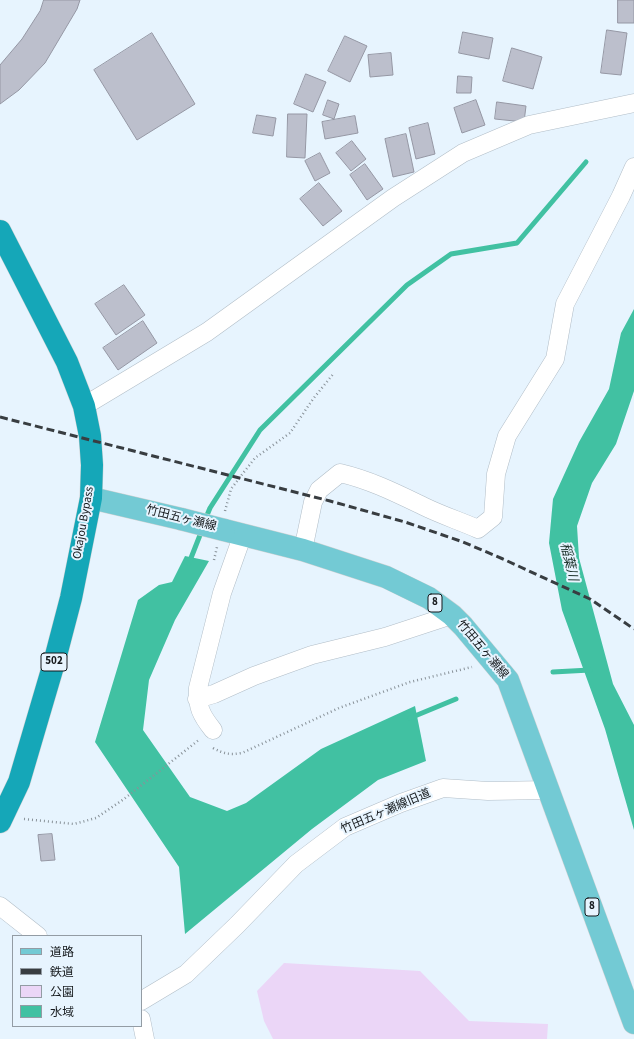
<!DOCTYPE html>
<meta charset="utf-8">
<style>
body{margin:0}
#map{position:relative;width:634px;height:1039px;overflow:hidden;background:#e7f4fe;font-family:"Source Sans 3","Noto Sans JP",sans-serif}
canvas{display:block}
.legend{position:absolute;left:12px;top:935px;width:130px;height:92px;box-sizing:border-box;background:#e7f4fe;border:1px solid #939ca4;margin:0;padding:5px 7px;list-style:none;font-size:12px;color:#15191c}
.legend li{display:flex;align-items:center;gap:8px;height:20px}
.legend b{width:20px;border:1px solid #939ca4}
</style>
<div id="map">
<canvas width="634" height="1039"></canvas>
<ul class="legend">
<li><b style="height:5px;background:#73cad4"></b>道路</li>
<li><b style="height:5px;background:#383d41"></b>鉄道</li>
<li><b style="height:11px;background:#ebd6f7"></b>公園</li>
<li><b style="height:11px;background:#41c1a2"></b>水域</li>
</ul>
</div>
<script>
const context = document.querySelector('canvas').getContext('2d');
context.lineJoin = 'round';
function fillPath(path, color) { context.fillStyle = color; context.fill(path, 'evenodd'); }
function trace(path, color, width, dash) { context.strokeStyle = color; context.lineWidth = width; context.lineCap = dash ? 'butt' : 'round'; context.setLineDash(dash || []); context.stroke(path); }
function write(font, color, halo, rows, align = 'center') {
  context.font = font + ' "Source Sans 3","Noto Sans JP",sans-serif'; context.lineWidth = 4; context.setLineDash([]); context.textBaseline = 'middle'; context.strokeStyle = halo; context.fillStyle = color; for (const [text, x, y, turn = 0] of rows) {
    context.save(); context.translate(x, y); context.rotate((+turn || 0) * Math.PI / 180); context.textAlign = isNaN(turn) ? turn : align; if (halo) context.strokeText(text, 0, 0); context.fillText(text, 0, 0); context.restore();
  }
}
const green = new Path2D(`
 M284 963 420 971 469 1021 548 1024 547 1039H273L264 1021 257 991Z`);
const water = new Path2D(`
 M634 309V391L616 444 592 483 577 526 579 558 613 684 634 725V830L605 729 562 610 549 543 553 499 579 442 609 389 621 333Z
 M185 556 209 561 175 620 149 680 143 730 190 797 227 811 246 803 321 749 415 706 426 761 378 780 312 829 185 934 179 867 95 742 138 600 159 585 172 582Z`);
const stream = new Path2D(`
 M205 520 210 508 260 430 407 285 451 254 517 243 586 162
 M189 563 202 530
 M553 672 590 670
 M410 718 456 699`);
const building = new Path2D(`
 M44 0H80L77 9 45 63 19 90 0 104V65L22 39 40 11Z
 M618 0H634V23H618Z
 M607 30 627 33 621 75 601 73Z
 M463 32 493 38 489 59 459 53Z
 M152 33 195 104 137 140 94 70Z
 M345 36 367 46 350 82 328 71Z
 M512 48 542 57 533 89 503 81Z
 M391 53 393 75 370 77 368 55Z
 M306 74 326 82 313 112 294 104Z
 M458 76 472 77 471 93H457Z
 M328 100 339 104 334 119 323 115Z
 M476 100 485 125 462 133 454 108Z
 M497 102 526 106 524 122 495 119Z
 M288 114H307L305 158 287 157Z
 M257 115 276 118 273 136 253 133Z
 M355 116 358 133 325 139 322 122Z
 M428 123 435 154 416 159 409 128Z
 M406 134 414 172 393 177 385 139Z
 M352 141 366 159 351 171 336 153Z
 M320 153 330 173 315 181 305 161Z
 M365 164 383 189 367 200 350 175Z
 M319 183 342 211 323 226 300 199Z
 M124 285 145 315 116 335 95 304Z
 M143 321 157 343 118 370 103 348Z
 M52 834 55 860 41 861 38 835Z`);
const path = new Path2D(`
 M225 511 231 489 244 472 255 458 290 433 313 399 334 373
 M214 560 217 547
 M213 748C224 754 230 755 242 753L339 708 410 682 472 667
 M24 819 74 824 96 818 124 799 200 739`);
const minor = new Path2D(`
 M84 406 207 332 393 198 463 153 529 125 634 103
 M303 550 313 502 319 490 340 473C370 480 396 493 423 506 441 515 460 521 478 529L493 517 496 474 507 436 555 359 565 304 621 196 634 167
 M197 699 214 694 254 676 312 655 385 637 452 615
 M213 730C201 715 197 707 198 688L222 593 243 534
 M0 906 38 936
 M141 1001 186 974 237 925 296 864 345 827 401 803 443 788 488 791 549 790
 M141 1019 145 1039`);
const major = new Path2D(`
 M91 498 181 519
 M224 530 303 550 386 577 429 598 452 615 463 626 508 680 634 1023`);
const highway = new Path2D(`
 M0 231 67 362 84 406 90 436 92 465 91 498 71 598 54 663 19 782 0 822`);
const rail = new Path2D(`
 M0 417 330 501 405 522 463 542 503 559 590 599 634 629`);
const majorBridge = new Path2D(`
 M181 519 224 530`);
const shields = [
 [435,603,14],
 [54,662,26],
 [592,907,14]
];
const shieldNames = [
 ["8",435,603],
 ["502",54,662],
 ["8",592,907]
];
const streetNames = [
 ["竹田五ヶ瀬線",181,519,14],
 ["Okajou Bypass",84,523,-80],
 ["竹田五ヶ瀬線",482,650,50],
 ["竹田五ヶ瀬線旧道",386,812,-23]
];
const waterNames = [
 ["稲葉川",568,562,77]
];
fillPath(green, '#ebd6f7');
fillPath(water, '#41c1a2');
trace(stream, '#41c1a2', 5);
fillPath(building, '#bcbfcc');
trace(building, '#9597a4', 1);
trace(minor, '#b1bdc7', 19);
trace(major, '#d0d1d2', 23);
trace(highway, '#d0d1d2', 23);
trace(path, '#899299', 2.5, [1, 3]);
trace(minor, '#fff', 18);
trace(major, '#73cad4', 22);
trace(highway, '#15a7b8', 22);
trace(rail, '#383d41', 3, [8, 4]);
trace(majorBridge, '#d0d1d2', 23, []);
trace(majorBridge, '#73cad4', 22);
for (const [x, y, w] of shields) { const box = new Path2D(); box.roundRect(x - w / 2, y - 9, w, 18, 3); context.fillStyle = '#e7f4fe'; context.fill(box); trace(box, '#15191c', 1); }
write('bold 11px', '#15191c', null, shieldNames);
write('12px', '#15191c', '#e7f4fe', streetNames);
write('italic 13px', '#1a3029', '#e7f4fe', waterNames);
</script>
